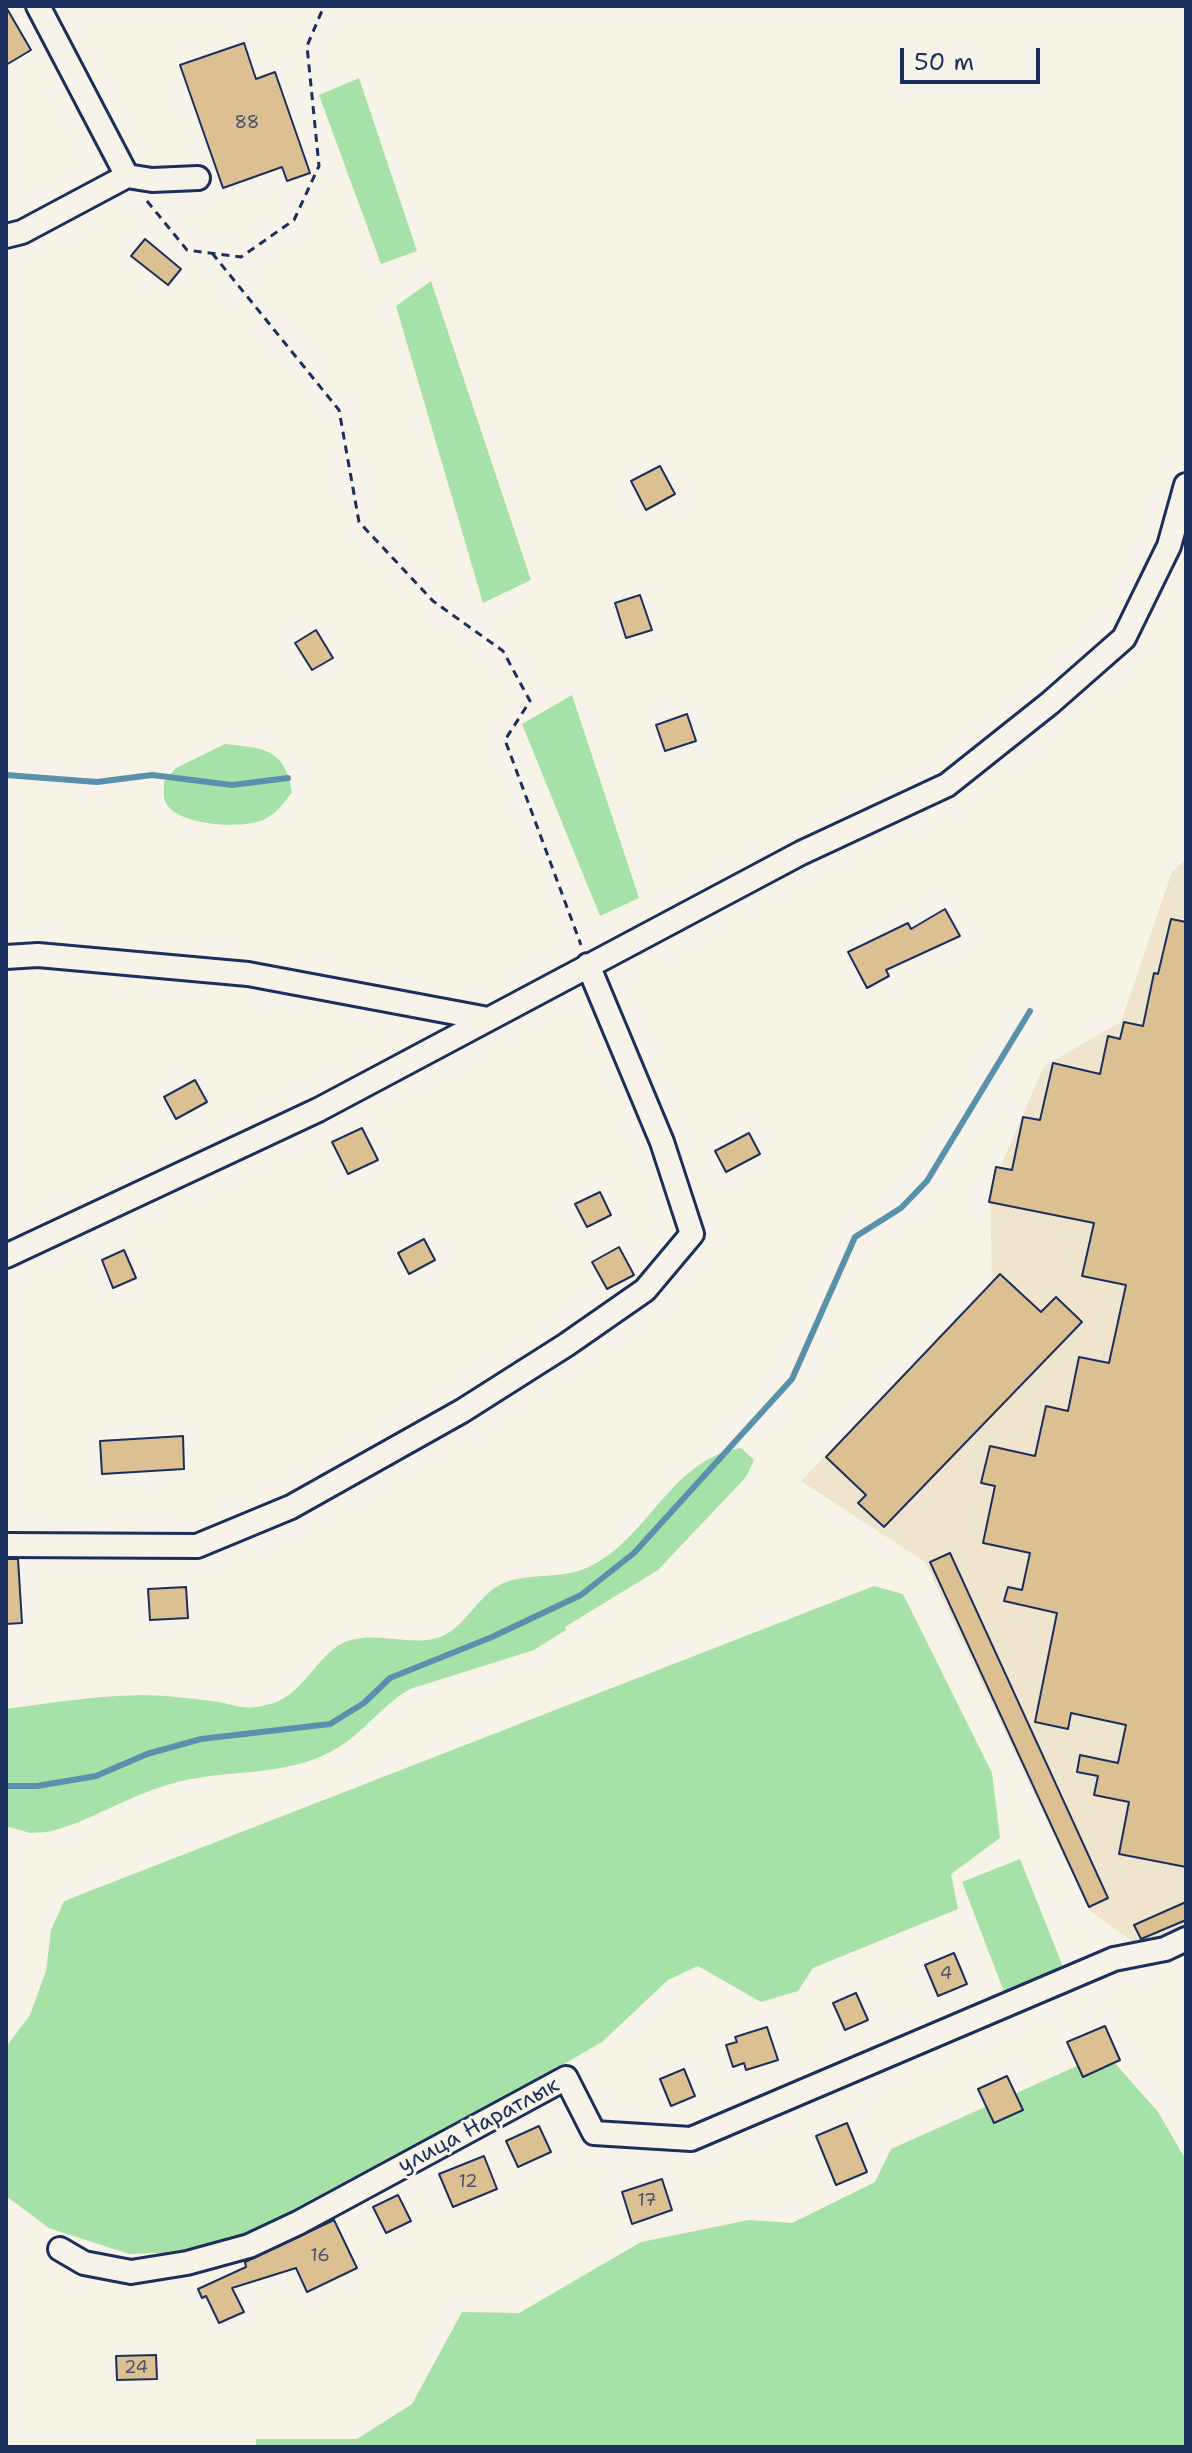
<!DOCTYPE html>
<meta charset="utf-8">
<style>
body{margin:0}
#map{position:relative;width:1192px;height:2453px;overflow:hidden;background:#f7f3e8;font-family:"Shantell Sans",sans-serif}
canvas{display:block}
.frame{position:absolute;inset:0;border:8px solid #1b2f5e;pointer-events:none}
.scale{position:absolute;left:900px;top:48px;width:140px;height:36px;box-sizing:border-box;border:4px solid #1b2f5e;border-top:0;padding-left:10px;font-size:24px;line-height:28px;white-space:nowrap;color:#1b2f5e;-webkit-text-stroke:6px #f7f3e8;paint-order:stroke}
</style>
<div id="map">
<canvas width="1192" height="2453"></canvas>
<div class="frame"></div>
<div class="scale">50 m</div>
</div>
<script>
const context = document.querySelector('canvas').getContext('2d');
context.lineJoin = 'round';
function fillPath(path, color) { context.fillStyle = color; context.fill(path, 'evenodd'); }
function trace(path, color, width, dash) { context.strokeStyle = color; context.lineWidth = width; context.lineCap = dash ? 'butt' : 'round'; context.setLineDash(dash || []); context.stroke(path); }
function write(font, color, halo, rows, align = 'center') {
  context.font = font + ' "Shantell Sans",sans-serif'; context.lineWidth = 6; context.setLineDash([]); context.textBaseline = 'middle'; context.strokeStyle = halo; context.fillStyle = color; for (const [text, x, y, turn = 0] of rows) {
    context.save(); context.translate(x, y); context.rotate((+turn || 0) * Math.PI / 180); context.textAlign = isNaN(turn) ? turn : align; if (halo) context.strokeText(text, 0, 0); context.fillText(text, 0, 0); context.restore();
  }
}
const built = new Path2D(`
 M1186 859V1924L1139 1946 1089 1910 925 1562 801 1481 992 1283 990 1191 1044 1066 1121 1022 1172 872Z`);
const green = new Path2D(`
 M359 78 417 251 381 264 319 95Z
 M431 281 531 580 483 603 396 306Z
 M572 695 639 898 600 916 522 724Z
 M225 744C263 748 285 748 292 792 284 803 277 813 265 819 244 830 174 826 165 801 163 796 164 787 164 782L176 768Z
 M741 1448 754 1460 746 1477 658 1570 565 1627 566 1630 534 1650 410 1689C383 1704 365 1731 339 1747 287 1780 223 1767 167 1785 126 1797 89 1822 48 1832L30 1833 6 1826V1709C49 1703 95 1696 139 1695 162 1695 188 1698 211 1701 237 1704 240 1712 270 1704 303 1696 317 1655 343 1643 370 1630 405 1645 433 1639 460 1634 473 1604 493 1589 518 1571 552 1580 581 1570 646 1547 668 1459 741 1448Z
 M874 1586 903 1594 992 1773 1000 1838 951 1874 958 1909 813 1968 798 1991 761 2002 698 1966 668 1980 602 2042 440 2136 247 2240 187 2252 129 2254 49 2228 6 2196V2047L30 2015 46 1971 51 1930 64 1901Z
 M1020 1859 1066 1974 1006 1997 962 1882Z
 M1106 2053 1158 2112 1186 2160V2447H256V2439H357L412 2404 462 2312 519 2313 641 2242 749 2220 792 2223 875 2182 891 2149Z`);
const stream = new Path2D(`
 M6 775 97 782 152 775 232 785 288 778
 M6 1786H37L96 1776 147 1754 201 1739 330 1724 364 1703 390 1678 492 1637 581 1595 634 1553 792 1379 855 1237 901 1208 927 1181 1030 1011`);
const building = new Path2D(`
 M6 7 31 50 6 65Z
 M244 43 256 79 275 72 310 173 287 181 282 167 223 188 180 65Z
 M145 239 181 269 168 285 131 256Z
 M660 466 675 494 646 510 631 481Z
 M640 595 652 630 626 638 615 603Z
 M316 630 333 658 312 670 295 643Z
 M687 714 696 741 665 751 656 725Z
 M945 909 960 936 886 970 889 976 867 988 848 952 908 923 911 929Z
 M1171 919 1186 922V1867L1119 1854 1129 1802 1094 1795 1098 1776 1077 1772 1080 1755 1118 1763 1126 1725 1071 1713 1068 1729 1035 1722 1057 1613 1004 1601 1008 1587 1022 1590 1030 1553 983 1543 995 1486 981 1483 990 1446 1035 1456 1046 1406 1068 1411 1079 1357 1109 1363 1126 1285 1082 1276 1094 1223 989 1202 996 1167 1012 1170 1023 1117 1040 1120 1053 1063 1100 1074 1108 1036 1120 1039 1124 1022 1143 1026 1154 973 1158 974Z
 M195 1080 207 1102 176 1119 164 1097Z
 M362 1128 378 1160 348 1174 332 1142Z
 M749 1133 760 1154 726 1172 715 1151Z
 M600 1192 611 1215 587 1227 575 1204Z
 M424 1239 435 1260 409 1274 398 1253Z
 M619 1247 634 1275 607 1289 592 1262Z
 M124 1250 136 1278 113 1288 102 1260Z
 M1000 1274 1041 1312 1056 1297 1082 1322 884 1527 858 1503 866 1495 826 1457Z
 M183 1436 184 1469 102 1474 100 1441Z
 M950 1553 1108 1898 1089 1907 930 1562Z
 M6 1559H18L22 1623 6 1624Z
 M186 1587 188 1618 150 1620 148 1589Z
 M1186 1902V1920L1141 1939 1134 1925Z
 M954 1953 967 1984 938 1996 925 1965Z
 M856 1993 868 2020 845 2030 833 2003Z
 M1105 2026 1120 2060 1083 2077 1067 2042Z
 M767 2027 778 2060 746 2070 744 2063 733 2067 726 2045 737 2042 735 2037Z
 M684 2069 695 2096 671 2106 660 2079Z
 M1007 2076 1023 2110 994 2123 978 2089Z
 M847 2123 867 2172 836 2185 816 2136Z
 M539 2126 551 2152 518 2167 506 2141Z
 M484 2156 497 2189 453 2207 439 2174Z
 M662 2179 672 2210 632 2224 622 2192Z
 M398 2195 411 2221 386 2233 373 2207Z
 M334 2220 357 2268 307 2292 296 2268 232 2288 244 2312 219 2323 206 2296 202 2298 198 2289 246 2267 245 2262Z
 M156 2355 157 2379 117 2380 116 2356Z`);
const path = new Path2D(`
 M147 201 187 250 241 257 294 220 319 166 307 46 324 6
 M212 253 339 410 359 522 433 601 503 651 530 701 505 740 581 945`);
const minor = new Path2D(`
 M38 6 127 176
 M6 236 22 232 127 176 152 180 198 178
 M6 957 38 955 248 974 488 1019
 M6 1256 318 1110 801 853 947 785 1050 703 1124 638 1169 546 1186 485
 M6 1545 197 1546 291 1507 462 1411 566 1345 645 1290 692 1234 662 1142 588 965
 M60 2249 84 2263 131 2272 187 2263 249 2246 298 2223 566 2078 594 2133 691 2139 1114 1959 1165 1949 1186 1939`);
const numberNames = [
 ["88",247,123],
 ["4",946,1974],
 ["12",468,2182],
 ["17",647,2201],
 ["16",320,2256],
 ["24",136,2368]
];
const streetNames = [
 ["улица Наратлык",479,2126,-28]
];
fillPath(built, '#efe4ce');
fillPath(green, '#a6e2a8');
trace(stream, '#5990ab', 6);
fillPath(building, '#dcc091');
trace(building, '#1b2f5e', 2);
trace(minor, '#1b2f5e', 28);
trace(path, '#1b2f5e', 3, [8, 6]);
trace(minor, '#f7f3e8', 22);
write('18px', '#4b536b', null, numberNames);
write('22px', '#1b2f5e', '#f7f3e8', streetNames);
</script>
